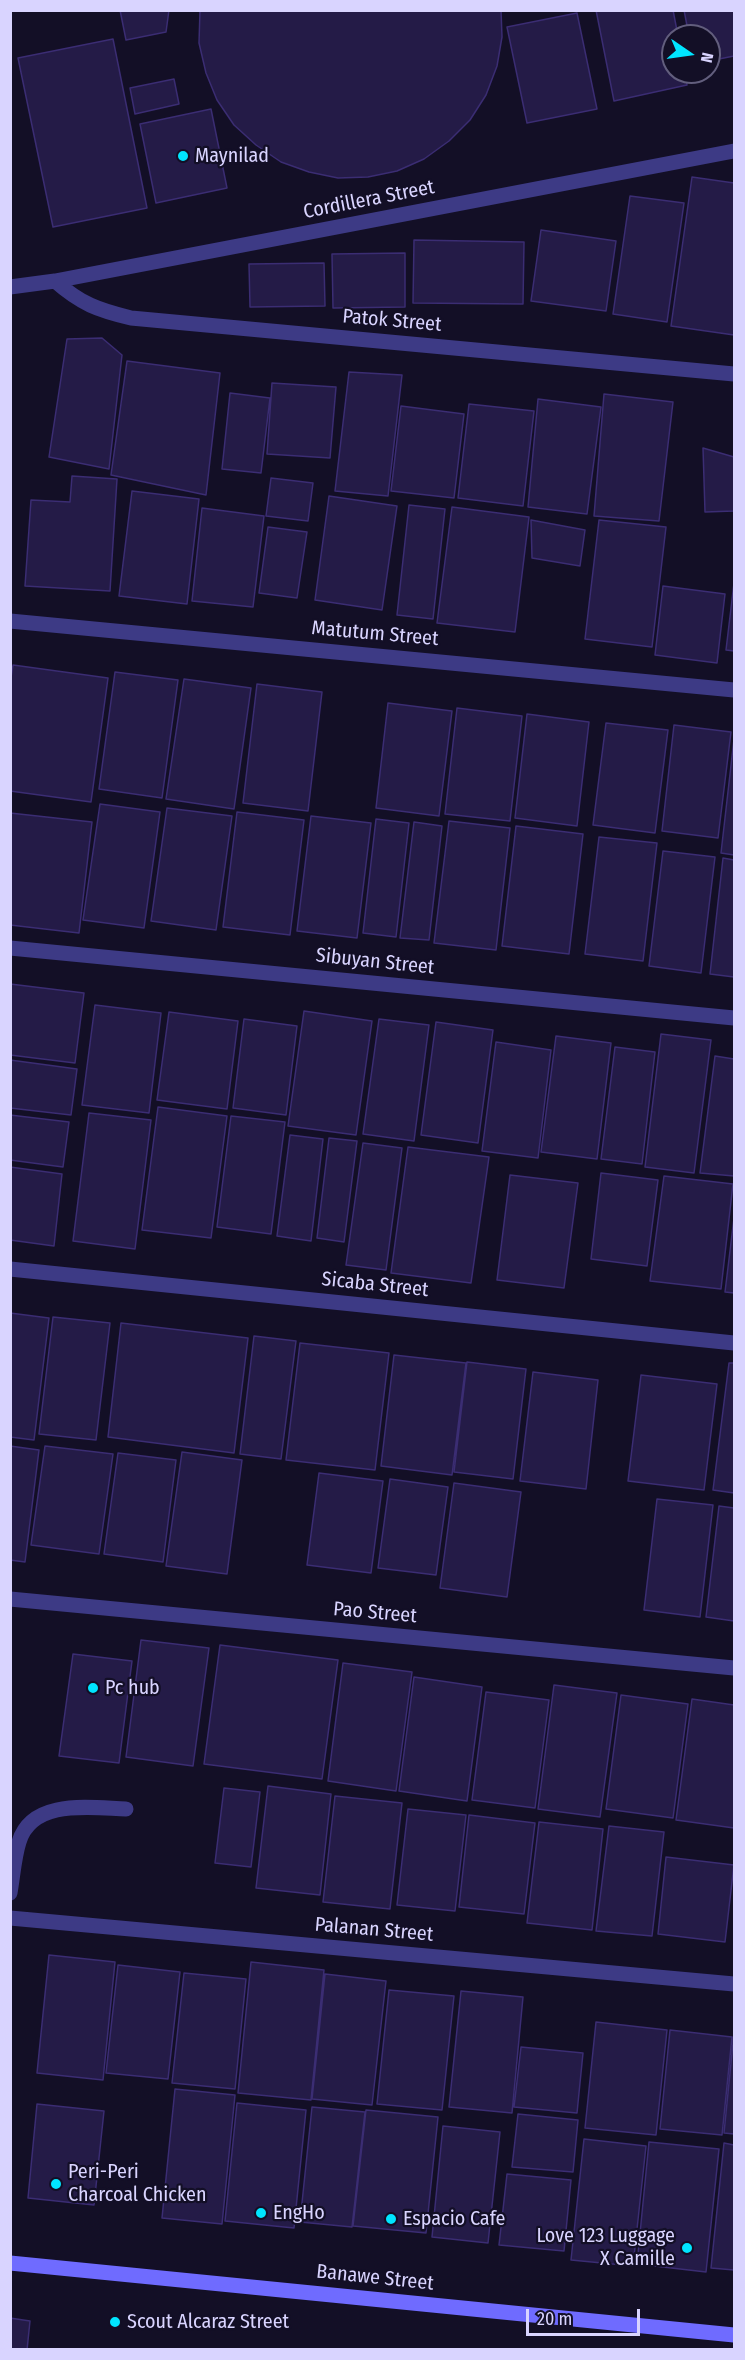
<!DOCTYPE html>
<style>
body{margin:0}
#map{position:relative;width:745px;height:2360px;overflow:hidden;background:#130f26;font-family:"Fira Sans Condensed",sans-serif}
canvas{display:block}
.frame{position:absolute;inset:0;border:12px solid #d9d4ff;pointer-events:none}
.north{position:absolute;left:661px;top:24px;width:60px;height:60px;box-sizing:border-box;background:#130f26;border:2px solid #625e7d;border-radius:50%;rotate:103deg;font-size:16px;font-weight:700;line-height:24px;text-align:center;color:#d9d4ff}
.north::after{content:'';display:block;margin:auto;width:21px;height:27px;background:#00e5ff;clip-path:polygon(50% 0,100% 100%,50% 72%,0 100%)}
.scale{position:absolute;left:526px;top:2309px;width:114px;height:27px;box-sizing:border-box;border:3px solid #d9d4ff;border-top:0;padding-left:8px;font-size:18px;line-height:21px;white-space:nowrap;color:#d9d4ff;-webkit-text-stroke:4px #130f26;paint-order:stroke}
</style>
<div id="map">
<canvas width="745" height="2360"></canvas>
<div class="frame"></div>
<div class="north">N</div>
<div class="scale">20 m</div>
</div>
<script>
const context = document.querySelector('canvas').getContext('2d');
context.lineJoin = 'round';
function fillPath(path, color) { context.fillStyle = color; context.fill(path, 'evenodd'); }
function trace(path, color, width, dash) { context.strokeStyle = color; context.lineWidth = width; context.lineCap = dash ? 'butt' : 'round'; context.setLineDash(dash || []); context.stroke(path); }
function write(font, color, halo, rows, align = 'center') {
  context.font = font + ' "Fira Sans Condensed",sans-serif'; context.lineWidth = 4.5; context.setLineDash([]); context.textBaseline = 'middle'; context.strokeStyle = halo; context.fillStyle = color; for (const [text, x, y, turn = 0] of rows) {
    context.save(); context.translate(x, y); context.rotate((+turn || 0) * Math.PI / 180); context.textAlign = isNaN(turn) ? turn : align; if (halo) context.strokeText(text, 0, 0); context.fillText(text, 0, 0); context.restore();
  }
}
const building = new Path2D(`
 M120 10H169L166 32 126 40Z
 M200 10H501L502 37 497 66 486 95 470 120 449 141 424 159 397 171 368 177 338 178 309 172 281 162 256 145 234 125 217 100 206 73 199 43Z
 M596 10H673L678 36H673V72H685L687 85 614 101Z
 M684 10H734V56L709 61V36H689Z
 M577 13 597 109 527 123 507 27Z
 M113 39 147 208 53 227 18 58Z
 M174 79 179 104 135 114 130 88Z
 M211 109 227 188 156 203 140 124Z
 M692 177 734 183V335L671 326Z
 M630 196 684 203 667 322 613 314Z
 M541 230 616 241 606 311 531 301Z
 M414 240 524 242 523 304 413 303Z
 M405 253V307L333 308 332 254Z
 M324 263 325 306 250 307 249 264Z
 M102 338 122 355 109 469 49 457 67 339Z
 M127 361 220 373 206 495 111 475Z
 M349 372 402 375 388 496 335 491Z
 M272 383 336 387 330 458 267 454Z
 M230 393 270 398 261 473 222 469Z
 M604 394 673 402 659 521 594 516Z
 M538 399 601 407 587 514 528 507Z
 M469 404 534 411 523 506 458 498Z
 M401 406 464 414 454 498 391 491Z
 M703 448 734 457V511L705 512Z
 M72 476 117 479 110 591 25 586 31 500 70 502Z
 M271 478 313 483 308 521 266 516Z
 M132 491 199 499 187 604 119 596Z
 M329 496 397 506 382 610 315 600Z
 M409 505 445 509 433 619 397 615Z
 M452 507 529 517 515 632 437 623Z
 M202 508 264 516 253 607 192 601Z
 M531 520 585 530 580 566 532 558Z
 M599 520 666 527 652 647 585 639Z
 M268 527 307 532 297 598 259 593Z
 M734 583V651L726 650Z
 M663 586 725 594 717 663 655 655Z
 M13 665 108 678 91 802 10 791V684Z
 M115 672 178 680 162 798 99 789Z
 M184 679 251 688 234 809 166 799Z
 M257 684 322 692 308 811 243 803Z
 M388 703 452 711 439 816 376 808Z
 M457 708 522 716 510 821 445 814Z
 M527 714 589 722 577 826 515 818Z
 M606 723 668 730 655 833 593 825Z
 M674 725 731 732 718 838 662 831Z
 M734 739V855L721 853Z
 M100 804 160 812 144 928 83 920Z
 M167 808 232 816 216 930 151 921Z
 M237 812 304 820 290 935 223 927Z
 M10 813 92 822 79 933 10 925Z
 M311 816 371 823 357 938 297 931Z
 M376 819 409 823 396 937 363 933Z
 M449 821 510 828 496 950 434 943Z
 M414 822 442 826 429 940 400 938Z
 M516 826 583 834 569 954 502 946Z
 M599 837 657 843 643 961 585 954Z
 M663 851 715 857 701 973 649 966Z
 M723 858 734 860V977L710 974Z
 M10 984 84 993 75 1063 10 1055Z
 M95 1005 161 1013 149 1113 82 1105Z
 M304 1011 372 1021 356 1135 288 1126Z
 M169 1012 238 1021 227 1109 157 1100Z
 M244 1019 297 1026 286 1115 233 1108Z
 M379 1019 429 1025 414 1141 363 1134Z
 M436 1022 493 1030 478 1143 421 1135Z
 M661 1034 711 1040 694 1173 645 1167Z
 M556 1036 611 1043 597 1159 541 1152Z
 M496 1042 551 1050 538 1158 482 1151Z
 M615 1047 655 1052 642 1164 601 1159Z
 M715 1056 734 1059V1176L700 1173Z
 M10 1060 77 1069 71 1115 10 1108Z
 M158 1107 227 1116 211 1238 142 1230Z
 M89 1113 151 1120 135 1249 73 1241Z
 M10 1115 69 1122 63 1167 10 1160Z
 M231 1116 285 1122 271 1234 217 1227Z
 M290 1135 323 1139 311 1241 277 1236Z
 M329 1138 357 1141 344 1242 317 1238Z
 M363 1143 402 1148 386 1270 346 1265Z
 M408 1147 489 1157 471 1283 391 1273Z
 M10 1167 62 1174 54 1246 10 1240Z
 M601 1173 658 1180 647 1266 591 1259Z
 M510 1175 578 1183 564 1288 497 1280Z
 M664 1176 733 1184 721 1289 650 1281Z
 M734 1218V1293L725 1292Z
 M10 1313 49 1318 34 1440 10 1437Z
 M53 1317 110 1323 96 1440 39 1434Z
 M121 1323 248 1338 234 1453 108 1437Z
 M254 1336 296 1341 281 1459 240 1454Z
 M300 1343 389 1353 375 1470 286 1460Z
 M394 1355 466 1363 452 1475 381 1466Z
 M467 1362 526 1369 513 1479 454 1472Z
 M729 1363H734V1493L713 1490Z
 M533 1372 598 1380 586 1489 520 1481Z
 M641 1375 717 1384 704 1490 628 1481Z
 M10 1446 39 1450 25 1562 10 1560Z
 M45 1446 113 1454 99 1554 31 1545Z
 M182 1452 242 1460 227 1574 166 1566Z
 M118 1453 176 1460 163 1562 104 1554Z
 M319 1473 383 1481 371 1573 307 1565Z
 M390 1479 448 1487 436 1575 378 1568Z
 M454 1483 521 1492 507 1597 440 1588Z
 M657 1499 713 1505 700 1617 644 1610Z
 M719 1506 734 1508V1621L706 1617Z
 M141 1640 209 1648 193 1766 126 1757Z
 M220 1645 338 1660 322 1779 204 1764Z
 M73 1654 132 1661 119 1763 59 1756Z
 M343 1663 412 1672 396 1791 328 1781Z
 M414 1677 482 1687 467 1801 399 1791Z
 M554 1685 617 1693 600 1817 538 1809Z
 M486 1692 549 1700 535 1808 472 1800Z
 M621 1695 688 1704 673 1818 606 1809Z
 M692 1699 734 1705V1828L676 1820Z
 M268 1786 331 1794 320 1895 256 1888Z
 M224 1788 260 1792 251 1867 215 1863Z
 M335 1796 402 1803 390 1909 323 1902Z
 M408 1809 466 1815 455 1911 397 1905Z
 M469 1815 535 1823 524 1914 459 1907Z
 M539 1822 603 1829 592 1930 527 1923Z
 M609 1826 664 1832 652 1936 596 1931Z
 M666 1857 734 1865 725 1942 658 1934Z
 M49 1955 115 1962 103 2080 37 2073Z
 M251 1962 324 1970 311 2100 238 2093Z
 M118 1965 180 1972 168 2079 106 2073Z
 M184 1973 246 1979 235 2089 172 2083Z
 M325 1974 386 1981 372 2105 312 2099Z
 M389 1990 454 1996 442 2110 377 2104Z
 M461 1991 523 1997 512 2113 449 2107Z
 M596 2022 667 2030 656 2135 585 2128Z
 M670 2030 732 2037 722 2135 660 2129Z
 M734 2033V2134L724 2133Z
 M521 2047 583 2053 577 2113 514 2107Z
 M175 2089 235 2095 222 2224 162 2218Z
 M237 2103 306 2110 294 2228 225 2221Z
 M37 2104 104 2111 94 2205 28 2198Z
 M312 2107 365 2112 352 2227 300 2222Z
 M366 2110 438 2117 426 2233 353 2226Z
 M518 2114 578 2120 573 2172 512 2167Z
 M443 2126 500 2132 488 2243 432 2237Z
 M584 2139 646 2146 633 2266 571 2260Z
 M649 2142 719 2149 706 2272 637 2264Z
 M724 2143 734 2145V2270L711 2268Z
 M507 2174 571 2180 564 2251 499 2245Z
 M10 2318 30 2321 27 2350H10Z`);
const service = new Path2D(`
 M10 1893C13 1876 14 1858 19 1842 32 1798 92 1808 126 1809`);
const minor = new Path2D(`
 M55 281C81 304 98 310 131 318L734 374
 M10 287 55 281 734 151
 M10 621 734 690
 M10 948 734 1018
 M10 1269 734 1343
 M10 1599 734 1668
 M10 1918 734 1984`);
const secondary = new Path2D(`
 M10 2263 734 2335`);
const markers = [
 [183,156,6,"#00e5ff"],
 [93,1688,6,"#00e5ff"],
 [56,2184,6,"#00e5ff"],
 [261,2213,6,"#00e5ff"],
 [391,2219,6,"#00e5ff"],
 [687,2248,6,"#00e5ff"],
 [115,2322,6,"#00e5ff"]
];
const poiNames = [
 ["Maynilad",195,156],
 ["Pc hub",105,1688],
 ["Peri-Peri",68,2172],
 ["Charcoal Chicken",68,2195],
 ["EngHo",273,2213],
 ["Espacio Cafe",403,2219],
 ["Love 123 Luggage",675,2236,"right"],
 ["X Camille",675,2259,"right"],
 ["Scout Alcaraz Street",127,2322]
];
const streetNames = [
 ["Cordillera Street",369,200,-11],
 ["Patok Street",392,321,5],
 ["Matutum Street",375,634,5],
 ["Sibuyan Street",375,962,6],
 ["Sicaba Street",375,1285,6],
 ["Pao Street",375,1613,5],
 ["Palanan Street",374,1930,5],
 ["Banawe Street",375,2278,6]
];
fillPath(building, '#241b47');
trace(building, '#3b2d73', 1.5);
trace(service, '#3d3a85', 15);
trace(minor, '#3d3a85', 15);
trace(secondary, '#6f6bff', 15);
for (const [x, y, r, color] of markers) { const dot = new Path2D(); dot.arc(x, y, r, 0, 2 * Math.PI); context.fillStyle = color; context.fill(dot); trace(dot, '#130f26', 2); }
write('20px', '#d9d4ff', '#130f26', poiNames, 'left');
write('20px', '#d9d4ff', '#130f26', streetNames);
</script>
